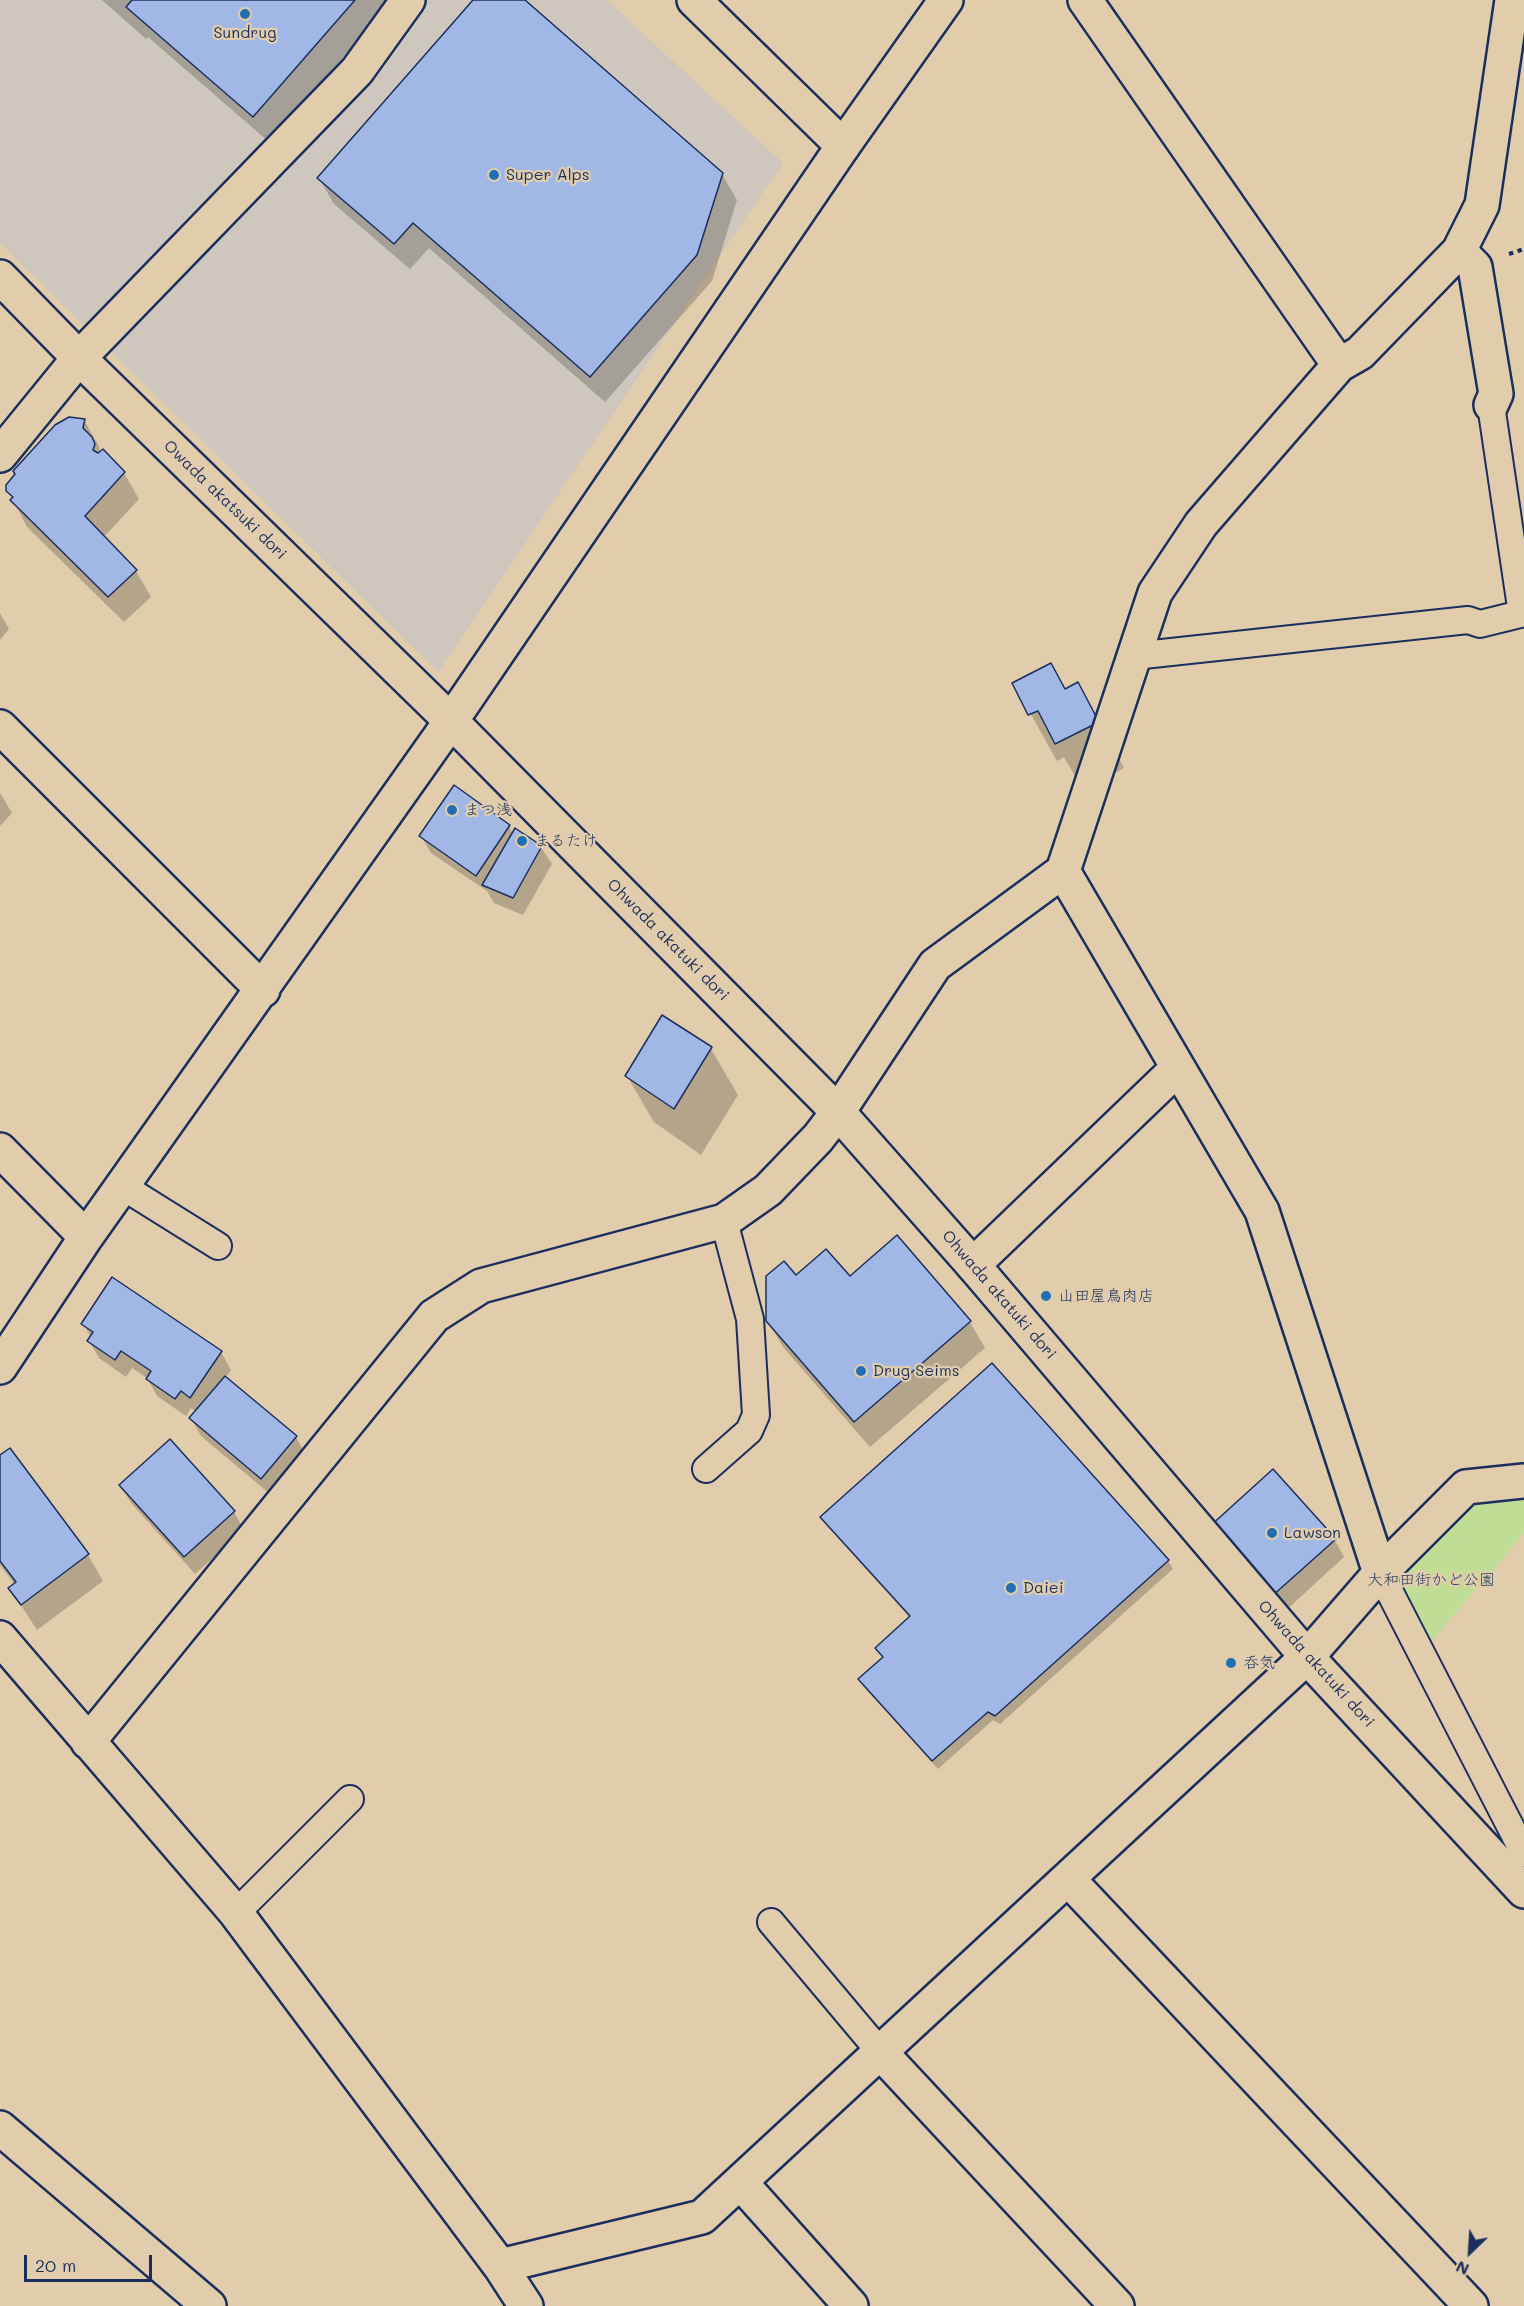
<!DOCTYPE html>
<meta charset="utf-8">
<style>
body{margin:0}
#map{position:relative;width:1524px;height:2306px;overflow:hidden;background:#e1cdac;font-family:Mali,sans-serif}
canvas{display:block}
.north{position:absolute;left:1440px;top:2222px;width:60px;height:60px;-webkit-text-stroke:4px #e1cdac;paint-order:stroke;rotate:205deg;font-size:16px;font-weight:700;line-height:24px;text-align:center;color:#1b2f5e}
.north::after{content:'';display:block;margin:auto;width:21px;height:27px;background:#1b2f5e;clip-path:polygon(50% 0,100% 100%,50% 72%,0 100%)}
.scale{position:absolute;left:24px;top:2255px;width:128px;height:27px;box-sizing:border-box;border:3px solid #1b2f5e;border-top:0;padding-left:8px;font-size:18px;line-height:21px;white-space:nowrap;color:#1b2f5e;-webkit-text-stroke:4px #e1cdac;paint-order:stroke}
</style>
<div id="map">
<canvas width="1524" height="2306"></canvas>
<div class="north">N</div>
<div class="scale">20 m</div>
</div>
<script>
const context = document.querySelector('canvas').getContext('2d');
context.lineJoin = 'round';
function fillPath(path, color) { context.fillStyle = color; context.fill(path, 'evenodd'); }
function trace(path, color, width, dash) { context.strokeStyle = color; context.lineWidth = width; context.lineCap = dash ? 'butt' : 'round'; context.setLineDash(dash || []); context.stroke(path); }
function write(font, color, halo, rows, align = 'center') {
  context.font = font + ' Mali,"Klee One",sans-serif'; context.lineWidth = 4.5; context.setLineDash([]); context.textBaseline = 'middle'; context.strokeStyle = halo; context.fillStyle = color; for (const [text, x, y, turn = 0] of rows) {
    context.save(); context.translate(x, y); context.rotate((+turn || 0) * Math.PI / 180); context.textAlign = isNaN(turn) ? turn : align; if (halo) context.strokeText(text, 0, 0); context.fillText(text, 0, 0); context.restore();
  }
}
const built = new Path2D(`
 M0 0H607L783 163 438 672 0 243Z`);
const green = new Path2D(`
 M1524 1481V1534L1421 1653 1380 1573 1466 1487Z`);
const shadow = new Path2D(`
 M102 0H388L380 15 269 142 148 37 146 39Z
 M475 0H523L722 174 737 200 712 281 605 402 429 248 410 269 334 204 319 178Z
 M84 420 99 446 100 453 124 473 139 499 104 537 136 571 151 597 124 622 27 527 8 490Z
 M0 613 9 629 0 640Z
 M1014 684 1065 691 1078 684 1124 768 1083 790 1064 757 1057 761Z
 M0 793 12 813 0 826Z
 M509 826 513 834 541 847 552 864 523 915 494 903 487 891 431 853 421 836Z
 M711 1049 738 1095 701 1155 654 1122 627 1076Z
 M796 1277 850 1278 970 1322 985 1348 870 1447 783 1347 767 1320Z
 M83 1324 221 1352 231 1370 225 1378 296 1437 306 1455 271 1495 201 1436 191 1418 197 1412 191 1408 186 1416 157 1396 147 1378 132 1368 126 1377 99 1358 89 1341 91 1337Z
 M170 1442 234 1512 244 1530 195 1574 131 1503 121 1486Z
 M10 1450 88 1555 103 1581 37 1630 10 1588 15 1585 0 1565V1457Z
 M822 1518 1168 1561 1173 1569 1000 1724 993 1720 938 1769 864 1687 860 1679 883 1658 877 1648 910 1618 827 1526Z
 M1210 1528 1334 1539 1344 1557 1282 1614Z`);
const building = new Path2D(`
 M132 0H355L253 117 126 7Z
 M473 0H525L723 173 697 255 590 377 413 223 394 244 317 178Z
 M69 417 85 419 83 428 92 437 95 444 93 450 98 453 103 449 125 472 85 516 137 570 108 597 10 500 13 497 6 491V485L15 474 13 471 55 425Z
 M1051 663 1065 689 1078 682 1099 722 1055 744 1038 711 1028 715 1012 683Z
 M454 785 510 825 476 876 419 836Z
 M515 828 542 846 513 898 482 885Z
 M662 1015 712 1047 674 1109 625 1076Z
 M897 1235 971 1321 854 1422 766 1321V1276L784 1261 796 1275 826 1249 850 1276Z
 M112 1277 222 1351 190 1398 181 1391 175 1399 146 1379 151 1371 121 1351 115 1360 87 1341 93 1332 81 1324Z
 M992 1363 1169 1560 995 1716 988 1712 932 1761 858 1679 883 1657 875 1648 910 1616 820 1517Z
 M225 1376 297 1436 261 1479 189 1418Z
 M170 1439 235 1511 184 1557 119 1485Z
 M10 1448 89 1554 21 1605 8 1588 16 1582 0 1561V1455Z
 M1273 1469 1336 1539 1271 1597 1208 1528Z`);
const path = new Path2D(`
 M1509 254 1524 249`);
const lane = new Path2D(`
 M1491 405 1522 614
 M1134 656 1468 620 1480 624 1524 613
 M122 1186 218 1246
 M706 1469 749 1431 756 1415 750 1319 724 1221
 M1380 1573 1524 1853
 M236 1913 350 1799
 M771 1922 881 2053`);
const street = new Path2D(`
 M694 0 843 146
 M1085 0 1339 365
 M1459 251 1475 267 1496 394 1491 405
 M0 455 79 358 357 71 408 0
 M0 727 263 990
 M0 1150 86 1237
 M973 1265 1178 1068
 M0 1367 86 1237 451 721
 M1380 1573 1466 1487 1524 1481
 M0 1638 236 1913 500 2266 526 2306
 M88 1742 434 1316 481 1286 724 1221 768 1190 818 1138 838 1112 935 965 1063 871 1155 593 1201 524 1339 365 1360 353 1459 251 1482 205 1512 0
 M1068 1879 1471 2306
 M881 2053 1117 2306
 M741 2183 851 2306
 M500 2266 702 2217 1307 1657 1380 1573 1262 1211 1063 871`);
const secondary = new Path2D(`
 M0 277 79 358 451 721 838 1112 973 1265 1307 1657 1524 1891
 M451 721 843 146 946 0
 M0 2128 209 2306`);
const markers = [
 [245,14,6,"#1f6fb2"],
 [494,175,6,"#1f6fb2"],
 [452,810,6,"#1f6fb2"],
 [522,841,6,"#1f6fb2"],
 [1046,1296,6,"#1f6fb2"],
 [861,1371,6,"#1f6fb2"],
 [1272,1533,6,"#1f6fb2"],
 [1011,1588,6,"#1f6fb2"],
 [1231,1663,6,"#1f6fb2"]
];
const poiNames = [
 ["Sundrug",245,33,"center"],
 ["Super Alps",506,175],
 ["まつ浅",464,810],
 ["まるたけ",534,841],
 ["山田屋鳥肉店",1058,1296],
 ["Drug Seims",873,1371],
 ["Lawson",1284,1533],
 ["Daiei",1023,1588],
 ["呑気",1243,1663]
];
const streetNames = [
 ["Owada akatsuki dori",225,500,44],
 ["Ohwada akatuki dori",668,940,45],
 ["Ohwada akatuki dori",999,1295,49],
 ["Ohwada akatuki dori",1316,1664,48]
];
const parkNames = [
 ["大和田街かど公園",1431,1580]
];
fillPath(built, '#cec7bd');
fillPath(green, '#c0dd95');
fillPath(shadow, '#0003');
fillPath(building, '#a1b8e6');
trace(building, '#1b2f5e', 1.5);
trace(lane, '#1b2f5e', 30);
trace(street, '#1b2f5e', 38);
trace(secondary, '#1b2f5e', 38);
trace(path, '#1b2f5e', 4, [4.5, 4.5]);
trace(lane, '#e1cdac', 26);
trace(street, '#e1cdac', 33);
trace(secondary, '#e1cdac', 33);
for (const [x, y, r, color] of markers) { const dot = new Path2D(); dot.arc(x, y, r, 0, 2 * Math.PI); context.fillStyle = color; context.fill(dot); trace(dot, '#e1cdac', 2); }
write('16px', '#1b2f5e', '#e1cdac', poiNames, 'left');
write('16px', '#1b2f5e', '#e1cdac', streetNames);
write('16px', '#2c4064', '#e1cdac', parkNames);
</script>
